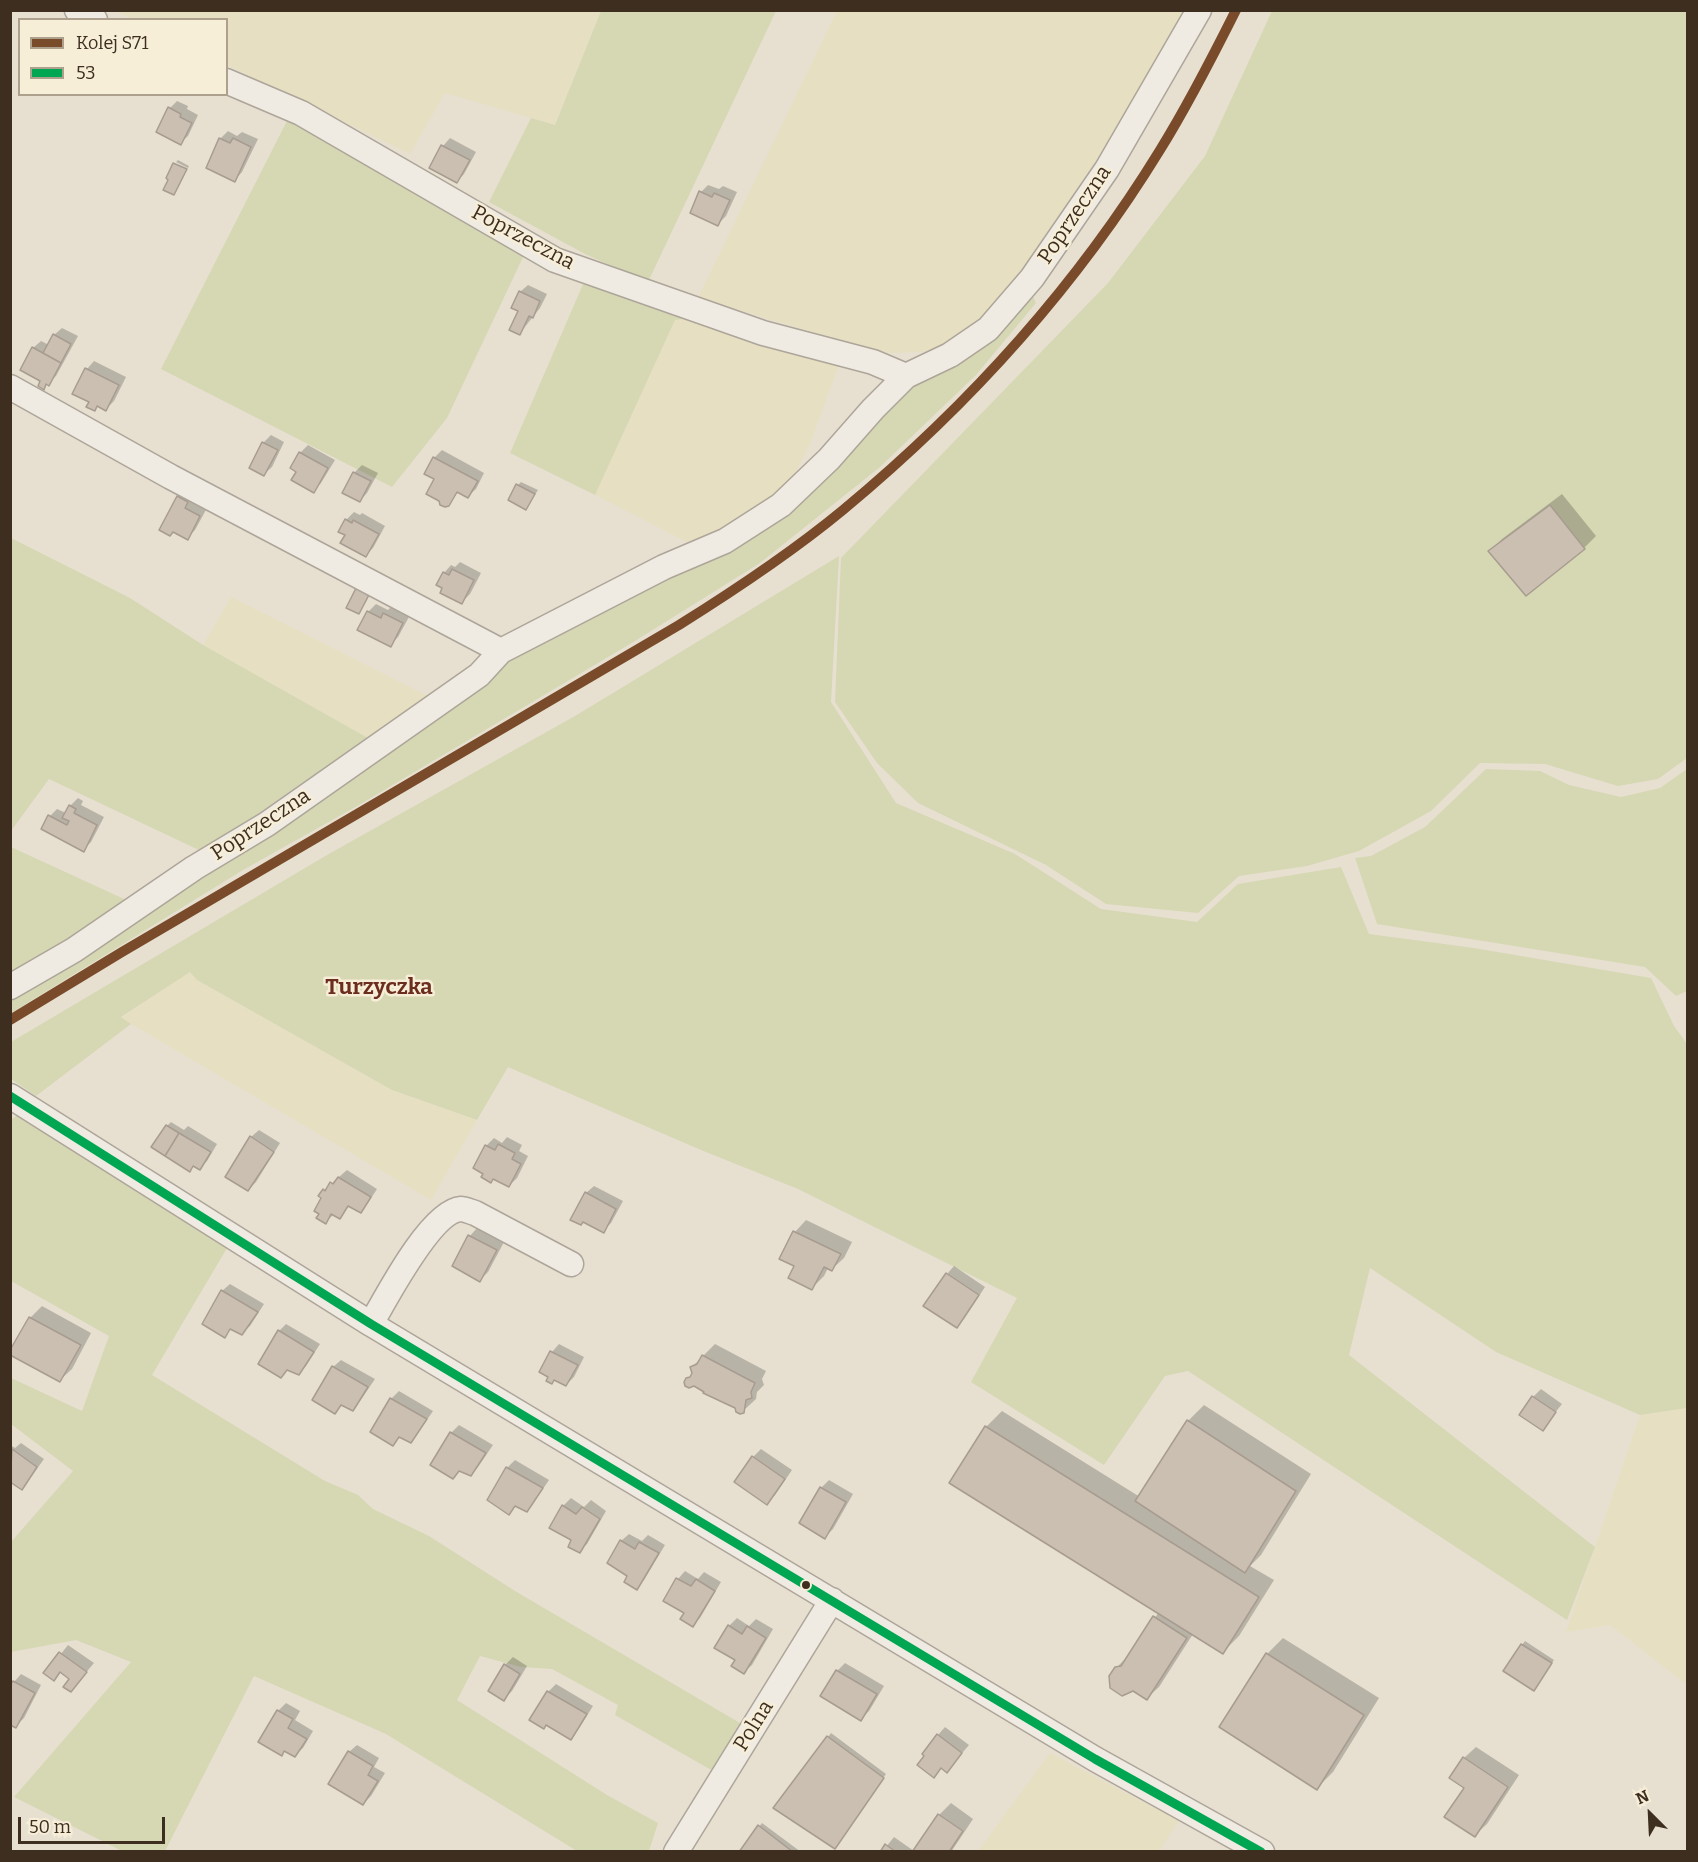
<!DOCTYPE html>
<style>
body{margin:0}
#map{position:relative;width:1698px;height:1862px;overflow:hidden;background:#e7e0d1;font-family:Bitter,serif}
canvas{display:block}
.frame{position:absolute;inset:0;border:12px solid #3d2e20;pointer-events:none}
.legend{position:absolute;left:18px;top:18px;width:210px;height:78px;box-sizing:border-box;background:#f7eed8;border:2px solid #ada18e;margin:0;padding:8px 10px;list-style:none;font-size:18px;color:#3d2e20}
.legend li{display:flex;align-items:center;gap:12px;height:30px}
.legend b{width:30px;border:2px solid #ada18e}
.north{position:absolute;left:1620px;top:1784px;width:60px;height:60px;-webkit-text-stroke:4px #f7eed8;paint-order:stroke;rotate:336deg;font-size:16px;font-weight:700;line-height:24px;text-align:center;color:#3d2e20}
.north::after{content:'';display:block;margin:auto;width:21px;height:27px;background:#3d2e20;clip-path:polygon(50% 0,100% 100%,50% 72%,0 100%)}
.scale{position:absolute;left:18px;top:1817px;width:147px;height:27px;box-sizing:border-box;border:3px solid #3d2e20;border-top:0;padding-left:8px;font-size:18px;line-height:21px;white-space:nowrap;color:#3d2e20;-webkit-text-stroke:4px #f7eed8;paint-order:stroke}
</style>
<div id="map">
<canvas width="1698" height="1862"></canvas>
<div class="frame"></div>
<ul class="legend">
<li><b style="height:8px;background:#7a4b2a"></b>Kolej S71</li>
<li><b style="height:8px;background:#00a651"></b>53</li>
</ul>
<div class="north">N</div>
<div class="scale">50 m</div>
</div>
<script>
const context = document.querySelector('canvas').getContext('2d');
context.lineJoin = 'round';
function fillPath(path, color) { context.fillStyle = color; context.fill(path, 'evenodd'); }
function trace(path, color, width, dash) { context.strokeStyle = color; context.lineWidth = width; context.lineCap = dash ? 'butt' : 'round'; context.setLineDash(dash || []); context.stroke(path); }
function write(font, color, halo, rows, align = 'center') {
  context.font = font + ' Bitter,serif'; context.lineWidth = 5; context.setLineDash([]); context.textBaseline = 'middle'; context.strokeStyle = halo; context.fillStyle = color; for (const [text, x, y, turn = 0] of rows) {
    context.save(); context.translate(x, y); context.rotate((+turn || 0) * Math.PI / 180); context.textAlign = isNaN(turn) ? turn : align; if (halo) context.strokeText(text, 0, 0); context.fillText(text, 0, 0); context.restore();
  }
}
const farmland = new Path2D(`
 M115 11H601L555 125 445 93 410 154 227 65 226 20 133 19Z
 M837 11H1183L1120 132 1048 237 994 309 954 342 923 352 883 353 698 298Z
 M698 317 840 362 810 444 791 482 763 508 693 545 595 495 675 320Z
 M231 597 432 698 375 742 203 645Z
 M190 971 197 980 392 1090 477 1120 431 1200 121 1018Z
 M1687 1408V1685L1610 1625 1566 1632 1640 1415Z
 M1050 1753 1179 1821 1159 1851H978Z`);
const green = new Path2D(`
 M601 11H776L648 282 585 254 489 202 531 118 555 125Z
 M1272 11H1687V758L1658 779 1618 786 1545 764 1480 763 1431 811 1359 851 1307 866 1239 876 1198 913 1106 904 1046 865 918 803 877 763 835 702 841 558 1108 283 1205 156Z
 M290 115 525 253 447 418 392 487 161 369Z
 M584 282 698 317 675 320 595 495 510 453Z
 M1030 290 1036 303 976 375 880 467 760 563 635 641 359 805 243 870 11 1013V997L504 658 697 562Z
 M11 538 130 598 203 645 375 742 203 852 49 779 11 831Z
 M839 556 831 702 896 803 1015 854 1101 909 1197 922 1238 884 1341 867 1369 934 1474 948 1651 978 1674 1026 1687 1044V1408L1640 1415 1496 1352 1370 1268 1349 1355 1595 1547 1567 1620 1188 1371 1165 1376 1104 1465 971 1382 1017 1298 798 1189 701 1150 508 1067 477 1120 392 1090 197 980 190 972 121 1017 131 1024 36 1096 11 1079V1042L327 855 575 716Z
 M1486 769 1540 771 1569 785 1621 797 1660 788 1687 769V991L1676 996 1645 967 1377 924 1355 858 1371 856 1425 827Z
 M11 847 124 899 119 911 11 979Z
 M18 1115 227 1248 152 1375 325 1481 358 1495 373 1509 429 1536 515 1591 740 1723 713 1771 615 1715 618 1705 552 1669 521 1667 480 1656 457 1700 607 1795 658 1823 649 1851H577L386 1734 254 1676 165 1851H122L14 1797 131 1662 76 1640 11 1652V1542L73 1471 11 1424V1378L82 1411 109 1336 11 1281 10 1120Z`);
const shadow = new Path2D(`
 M177 101 188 106 187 109 198 115 188 136 180 143 170 108Z
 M228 131 237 136 242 132 258 139 242 172 235 180 220 139Z
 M450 138 476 152 464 174 457 182 443 146Z
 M178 160 189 166 188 168 176 162Z
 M708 185 719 189 723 186 737 192 726 216 718 224 701 192Z
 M528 285 547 294 540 308 520 333V292Z
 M62 328 78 336 56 376 43 388 33 348 41 341 49 345 54 335Z
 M94 361 126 377 114 401 106 409 98 405 94 409 91 401 74 393 87 369Z
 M271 435 284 442 272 467 264 474 263 443Z
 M308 445 335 460 321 483 314 491 298 471 300 453Z
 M442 450 484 473 476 489 468 496 459 491 448 505 436 478 434 458Z
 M362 465 378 473 367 493 360 501 354 473Z
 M521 482 538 490 526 509 518 485Z
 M186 489 207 508 195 530 187 538 174 530 161 529 178 497Z
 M1562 494 1596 536 1584 548 1526 593 1490 551 1502 539Z
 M354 512 360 515 362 513 385 526 373 548 365 556 347 535 346 520Z
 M460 562 481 573 470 594 462 602 444 573 451 565 455 567Z
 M376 604 388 610 392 606 410 615 398 637 390 645 359 629 368 612Z
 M78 798 83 801 81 805 104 817 91 842 83 850 50 816 57 809 66 813 70 806Z
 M171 1122 184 1130 188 1126 217 1144 207 1161 199 1168 194 1165 190 1170 167 1126Z
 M259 1130 280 1143 256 1182 248 1190 251 1137Z
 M507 1137 522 1145 519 1151 528 1156 517 1178 509 1186 486 1146 494 1138 502 1143Z
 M347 1170 377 1189 368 1203 360 1211 350 1205 339 1217 334 1214 326 1222 324 1190Z
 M594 1186 623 1201 611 1223 603 1231 586 1193Z
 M806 1220 852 1242 844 1258 832 1269 828 1268 824 1276 812 1288 796 1266 781 1258 795 1232Z
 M477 1228 504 1242 488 1272 480 1280 470 1236Z
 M954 1266 985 1287 964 1319 957 1326 947 1274Z
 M230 1284 264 1304 250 1326 242 1333 232 1328 224 1336 222 1291Z
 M42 1306 91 1333 72 1369 60 1380 30 1318Z
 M286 1324 320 1344 306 1366 298 1374 288 1369 279 1331Z
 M559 1344 584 1357 574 1377 566 1385 552 1352Z
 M715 1344 766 1371 762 1379 764 1385 757 1392 756 1399 743 1411 694 1373 692 1367Z
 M341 1360 375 1379 360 1401 352 1409 342 1404 335 1412 333 1367Z
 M1541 1389 1562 1404 1542 1429 1521 1415 1533 1397Z
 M399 1391 433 1411 418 1433 411 1441 401 1436 393 1444 391 1399Z
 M1204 1405 1311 1474 1261 1555 1250 1566 1274 1580 1239 1636 1223 1652 1193 1634 1159 1687 1147 1698 1116 1668 1128 1656 1159 1612 986 1427 1002 1411 1140 1497 1188 1421Z
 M459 1425 493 1445 478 1467 470 1475 461 1470 453 1477 451 1433Z
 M21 1443 44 1459 29 1480 22 1488 10 1480V1445L15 1448Z
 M761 1449 792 1470 775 1495 767 1503 753 1457Z
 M515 1460 549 1480 534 1502 526 1510 516 1505 509 1513 507 1468Z
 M829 1480 853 1494 833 1529 825 1537 821 1488Z
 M571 1498 584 1507 591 1500 606 1511 587 1544 579 1551 573 1539 551 1528 563 1506Z
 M629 1534 642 1541 648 1535 665 1545 644 1580 636 1588 629 1575 621 1541Z
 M685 1571 698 1579 704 1572 721 1582 700 1618 692 1625 686 1612 678 1579Z
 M737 1618 749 1626 756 1619 773 1629 752 1665 744 1672 737 1660 729 1626Z
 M1283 1638 1379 1698 1333 1772 1317 1788 1267 1654Z
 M1525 1641 1554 1660 1537 1685 1522 1645Z
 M68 1645 94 1663 78 1682 61 1672 54 1679 46 1673Z
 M513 1657 527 1666 512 1691 504 1699 505 1665Z
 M845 1663 884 1686 869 1711 861 1719 822 1696 838 1670Z
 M21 1674 41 1685 24 1718 16 1726 14 1682Z
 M556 1684 593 1706 578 1730 570 1738 547 1724 544 1727 548 1692Z
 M286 1703 300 1711 295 1720 313 1731 303 1748 295 1755 286 1750 281 1754 278 1711Z
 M945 1727 969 1745 947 1771 942 1767 933 1776 938 1735Z
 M831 1733 886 1774 838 1844 828 1737Z
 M357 1745 379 1758 374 1767 385 1773 371 1796 363 1804 349 1752Z
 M1476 1747 1519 1775 1487 1824 1475 1835 1464 1758Z
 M951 1803 973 1819 951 1852H882L894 1837 914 1851 939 1815Z
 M762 1823 801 1852H740Z`);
const building = new Path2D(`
 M168 107 181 114 180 117 192 123 181 145 156 132Z
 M219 138 230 143 233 138 251 147 235 182 206 168Z
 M441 145 470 160 457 183 429 168Z
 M173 163 187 169 174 195 163 190 168 180 166 178Z
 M699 191 712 197 714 193 730 200 718 226 690 213Z
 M519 291 540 301 533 318 529 316 520 335 509 330 518 311 511 308Z
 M53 334 71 344 61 363 43 353Z
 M32 347 61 363 49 386 46 384 44 390 38 386 40 381 20 370Z
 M85 368 119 385 106 411 97 406 95 411 86 407 89 402 72 394Z
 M262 442 278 450 264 476 249 468Z
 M299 452 328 468 314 493 291 480 296 472 290 468Z
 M433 457 478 481 468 498 457 492 449 506 445 507 440 505 439 501 426 494 434 479 424 474Z
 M353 472 371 481 360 502 342 493Z
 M516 484 535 494 526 510 508 500Z
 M177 496 188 502 185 508 200 516 188 540 173 532 170 536 159 530Z
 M1550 505 1585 549 1526 596 1488 551Z
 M345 519 352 523 353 520 379 534 366 557 340 543 345 535 338 532Z
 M452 569 474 580 462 604 440 593 442 588 436 585 443 572 449 575Z
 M357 586 370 593 359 614 346 608Z
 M367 611 381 618 383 613 403 623 391 647 357 630Z
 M69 805 76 809 74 813 97 825 84 852 41 829 48 815 67 825 69 821 62 818Z
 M166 1125 179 1133 165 1156 151 1147Z
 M179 1133 211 1152 200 1170 193 1166 190 1172 165 1156Z
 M250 1136 274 1152 248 1191 225 1177Z
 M498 1144 515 1153 512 1159 521 1164 509 1187 493 1179 491 1183 481 1177 483 1174 473 1168 485 1145 495 1150Z
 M338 1177 371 1197 361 1213 348 1206 340 1219 331 1214 326 1224 316 1218 319 1214 314 1211 321 1198 318 1196 323 1189 325 1191 330 1182 333 1184Z
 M585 1192 616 1209 604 1233 583 1222 581 1225 570 1220Z
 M793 1231 841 1254 832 1271 824 1267 812 1290 788 1278 794 1266 779 1259Z
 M468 1235 497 1250 480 1282 452 1266Z
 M946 1273 979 1295 957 1328 923 1306Z
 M221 1290 258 1312 242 1335 230 1329 225 1338 202 1324Z
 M29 1317 81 1345 60 1382 10 1355V1350Z
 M278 1330 314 1352 299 1375 287 1370 281 1378 258 1364Z
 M550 1351 578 1365 566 1386 554 1380 552 1384 546 1381 548 1377 539 1372Z
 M702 1355 755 1383 751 1392 752 1398 746 1400 744 1413 740 1414 736 1412 735 1408 703 1393 704 1392 694 1386 689 1388 685 1386 684 1382 686 1378 690 1377 692 1373 690 1367 697 1364Z
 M332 1366 368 1387 353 1411 341 1405 335 1414 312 1400Z
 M1532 1396 1556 1412 1543 1431 1519 1415Z
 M390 1398 427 1419 411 1443 399 1437 393 1446 370 1432Z
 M1187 1420 1296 1491 1245 1573 1135 1501Z
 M985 1426 1259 1597 1223 1654 949 1483Z
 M450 1432 486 1453 471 1476 459 1471 453 1479 430 1465Z
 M12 1449 37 1467 22 1490 10 1482Z
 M752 1456 785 1479 767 1505 734 1482Z
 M506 1467 543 1488 527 1512 515 1506 509 1515 487 1500Z
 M820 1487 846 1502 825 1539 799 1523Z
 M562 1505 576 1514 582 1507 600 1519 580 1553 568 1547 571 1540 549 1528Z
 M620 1540 635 1549 639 1542 659 1553 637 1590 624 1582 627 1576 607 1563Z
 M676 1578 691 1586 696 1579 715 1591 693 1627 680 1619 684 1613 663 1601Z
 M1153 1616 1187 1638 1147 1700 1133 1691 1122 1696 1110 1688 1109 1676 1115 1667 1121 1666Z
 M728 1625 742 1634 747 1626 766 1638 744 1674 731 1666 735 1660 714 1648Z
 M1521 1644 1552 1663 1534 1691 1503 1671Z
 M59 1652 87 1672 71 1692 63 1687 69 1679 60 1672 54 1681 43 1673Z
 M1266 1653 1364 1715 1317 1790 1219 1727Z
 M504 1664 520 1674 504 1701 488 1691Z
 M836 1670 877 1694 861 1721 820 1696Z
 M13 1681 35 1693 16 1728 10 1725V1685Z
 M547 1691 587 1714 571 1740 546 1725 544 1729 529 1720Z
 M277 1710 293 1719 288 1728 307 1739 295 1757 284 1751 282 1756 258 1742Z
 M937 1734 962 1753 947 1773 941 1768 934 1778 917 1765 924 1756 922 1754Z
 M827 1736 884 1778 835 1849 773 1808Z
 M348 1751 373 1766 368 1775 378 1781 363 1805 328 1784Z
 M1463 1757 1508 1787 1475 1837 1444 1817 1464 1788 1449 1778Z
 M938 1814 963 1831 949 1852H912Z
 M758 1825 793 1852H739Z
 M885 1844 896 1852H880Z`);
const minor = new Path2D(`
 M77 10 95 20
 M226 81 301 113 555 260 763 333 873 362 906 376
 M10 387 171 477 501 651
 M10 987 74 950 194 868 267 824 479 675 501 651 664 567 725 541 781 505 829 459 873 409 906 376 950 355 988 329 1032 278 1107 169 1199 10
 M10 1096 371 1324 1095 1759 1262 1852
 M371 1324C386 1298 431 1211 461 1209 465 1209 471 1212 475 1213L571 1264
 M676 1852 832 1600`);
const bus1 = new Path2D(`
 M10 1096 371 1324 1095 1759 1261 1852`);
const rail1 = new Path2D(`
 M10 1020 122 952 679 625C735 590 791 553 843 510 966 408 1076 287 1160 150 1188 105 1212 58 1236 10`);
const markers = [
 [806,1585,5,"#3d2e20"]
];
const streetNames = [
 ["Poprzeczna",1075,215,-56],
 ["Poprzeczna",523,238,28],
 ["Poprzeczna",261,825,-33],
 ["Polna",754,1726,-58]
];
const neighbourhoodNames = [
 ["Turzyczka",379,988]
];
fillPath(farmland, '#e6dfc2');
fillPath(green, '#d6d7b3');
fillPath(shadow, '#0003');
fillPath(building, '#cbbfb2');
trace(building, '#a89c90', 1.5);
trace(minor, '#ada599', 27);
trace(minor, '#efebe3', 24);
trace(bus1, '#00a651', 9);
trace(rail1, '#7a4b2a', 10);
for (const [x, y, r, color] of markers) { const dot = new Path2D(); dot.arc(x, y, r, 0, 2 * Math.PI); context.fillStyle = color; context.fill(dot); trace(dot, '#f7eed8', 2); }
write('21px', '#3d2e20', '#f7eed8', streetNames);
write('bold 22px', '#6b2e1e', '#f7eed8', neighbourhoodNames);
</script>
